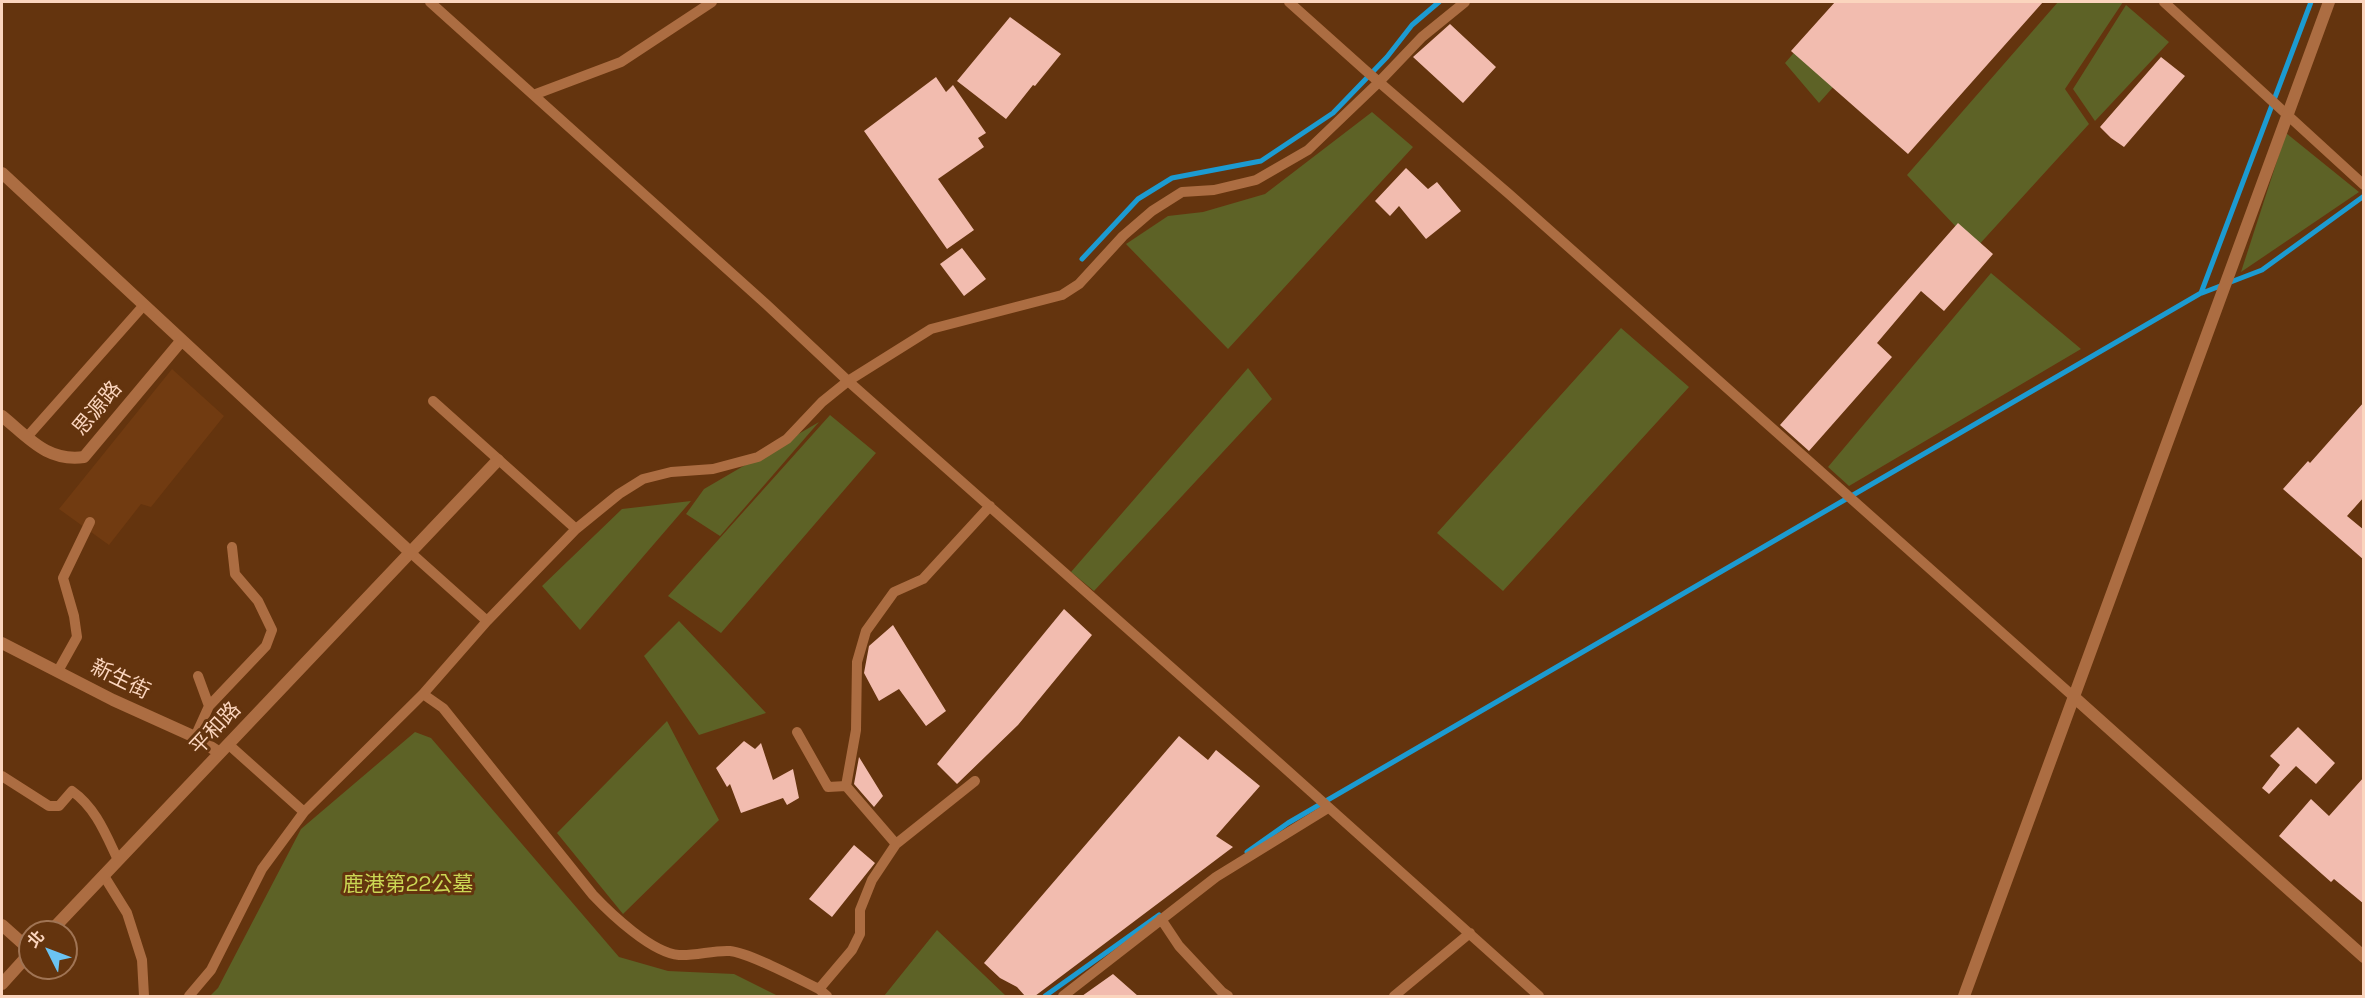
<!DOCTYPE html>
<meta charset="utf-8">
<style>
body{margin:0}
#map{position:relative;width:2365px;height:998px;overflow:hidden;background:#64340e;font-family:"Space Grotesk","Noto Sans TC",sans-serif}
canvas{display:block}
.frame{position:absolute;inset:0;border:3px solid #fbd5be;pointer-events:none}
.north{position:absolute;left:18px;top:920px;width:60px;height:60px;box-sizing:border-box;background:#64340e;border:2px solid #a07454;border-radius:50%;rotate:312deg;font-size:16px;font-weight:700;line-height:24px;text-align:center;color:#fbd5be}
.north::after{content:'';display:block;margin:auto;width:21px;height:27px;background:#6bc3f2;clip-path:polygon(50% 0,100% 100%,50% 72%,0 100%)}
</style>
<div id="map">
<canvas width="2365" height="998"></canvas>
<div class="frame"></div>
<div class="north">北</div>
</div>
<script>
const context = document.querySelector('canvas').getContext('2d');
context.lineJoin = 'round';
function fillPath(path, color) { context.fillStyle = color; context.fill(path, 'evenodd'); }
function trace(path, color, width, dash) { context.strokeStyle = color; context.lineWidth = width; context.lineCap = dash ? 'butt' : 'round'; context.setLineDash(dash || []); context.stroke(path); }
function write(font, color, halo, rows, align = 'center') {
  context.font = font + ' "Space Grotesk","Noto Sans TC",sans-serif'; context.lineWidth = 6; context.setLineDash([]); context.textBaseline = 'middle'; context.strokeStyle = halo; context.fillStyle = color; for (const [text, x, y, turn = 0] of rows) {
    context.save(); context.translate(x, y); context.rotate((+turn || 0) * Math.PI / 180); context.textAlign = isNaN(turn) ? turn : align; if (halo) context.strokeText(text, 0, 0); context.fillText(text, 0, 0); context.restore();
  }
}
const built = new Path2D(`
 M172 369 224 416 151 507 141 504 109 545 59 509Z`);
const green = new Path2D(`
 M1838 2H1909L1819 103 1785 63Z
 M2058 2H2123L2065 89 2089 124 1976 248 1907 175Z
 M2126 5 2169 42 2095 121 2073 89Z
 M1372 112 1413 147 1228 349 1126 244 1168 216 1203 212 1265 194Z
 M2286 133 2359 192 2241 272Z
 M1991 273 2081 349 1849 486 1828 467Z
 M1621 328 1689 387 1503 591 1437 533Z
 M1248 368 1272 399 1094 591 1071 572Z
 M830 415 876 453 721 633 668 596Z
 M819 422 720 536 686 514 704 489Z
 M691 501 580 630 542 586 622 509Z
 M679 621 766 713 699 735 644 656Z
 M667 721 719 820 623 914 557 833Z
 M415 732 431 738 619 957 668 971 734 974 778 996H210L218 988 301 829Z
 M937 930 1006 996H884Z`);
const stream = new Path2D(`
 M1082 259 1138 199 1172 178 1261 161 1333 113 1387 57 1412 25 1439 2
 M2202 293 2262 270 2364 196
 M1247 852 1288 823 2201 293 2311 2
 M1045 996 1159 915`);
const building = new Path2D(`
 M1835 2H2043L1908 154 1791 51Z
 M1010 17 1061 54 1035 86 1033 85 1006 119 957 81Z
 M1450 24 1496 67 1463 103 1413 57Z
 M2161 57 2185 76 2124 147 2111 138 2100 127Z
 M936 77 946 92 953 85 986 133 978 138 984 147 938 179 974 230 947 249 864 131Z
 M1406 168 1428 189 1437 182 1461 211 1426 239 1399 206 1390 216 1375 201Z
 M1958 223 1993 254 1944 311 1921 291 1877 343 1892 357 1809 451 1780 425Z
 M962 248 986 279 964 296 940 264Z
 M2364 402V497L2347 516 2364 530V560L2283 489 2308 461 2310 463Z
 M1064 609 1092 635 1018 725 957 784 937 764Z
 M893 625 946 711 926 726 899 689 879 701 864 673 869 646Z
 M2298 727 2335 763 2316 784 2296 766 2269 794 2262 788 2280 765 2270 756Z
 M1179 736 1208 760 1216 750 1260 786 1216 836 1233 847 1035 996H1025L1017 987 1000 978 984 963Z
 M744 741 755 749 761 743 773 780 793 769 799 798 787 805 783 798 741 813 730 784 727 787 716 768Z
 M859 757 883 796 874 807 854 784Z
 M2364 777V904L2334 879 2331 882 2279 836 2311 799 2329 816Z
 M854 845 875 863 832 917 809 899Z
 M1113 974 1138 996H1082Z`);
const service = new Path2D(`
 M430 2 767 305 848 381 1278 762 1539 996
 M1289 2 1365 70 1509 194 2074 697
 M2164 2 2364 185
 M536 94 621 62 712 2
 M433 401 576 529
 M27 437 144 305
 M411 553 487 621
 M58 671 77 637 74 616 63 578 90 522
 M423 694 443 708 593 895C611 914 652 953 679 955 696 956 713 950 730 951 750 953 798 979 819 989L827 996
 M209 706 266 646 272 630 258 601 235 574 232 547
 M797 732 828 787 846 786
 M195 737 209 706 198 676
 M228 744 304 812
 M2 776 49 806H59L72 791C96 808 106 835 118 860
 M896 844 975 781
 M104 876 127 913 142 960 144 996
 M1161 919 1179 946 1222 992 1228 996
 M819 989 852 950 860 934V910L872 880 896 844 846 786 856 730 857 662 866 631 894 592 923 579 990 506
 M189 996 211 970 262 869 304 812 423 694 487 621 576 529 619 494 643 479 671 472 713 469 758 457 787 439 822 402 848 381 931 329 1062 295 1079 284 1123 236 1152 211 1182 192 1214 190 1256 180 1308 150 1379 82 1422 37 1465 2
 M1063 996 1216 877 1328 808
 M1394 996 1470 933`);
const minor = new Path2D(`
 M2 173 411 553
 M2 416C29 438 47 462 84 457L182 340
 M2 643 113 700 195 737 220 753
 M2074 697 2364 957
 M2 925 30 950
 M50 932 498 460
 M2 984 30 953
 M1964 996 2329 2`);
const streetNames = [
 ["思源路",98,409,-50],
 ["新生街",120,680,26],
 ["平和路",216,729,-47]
];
const parkNames = [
 ["鹿港第22公墓",408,885]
];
fillPath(built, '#713b11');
fillPath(green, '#5d6226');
trace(stream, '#1c9bd1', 5);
fillPath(building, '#f2bcaf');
trace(service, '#ac6d42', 10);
trace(minor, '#ac6d42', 12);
write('21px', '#fbd5be', '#64340e', streetNames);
write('21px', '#cbd754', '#64340e', parkNames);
</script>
